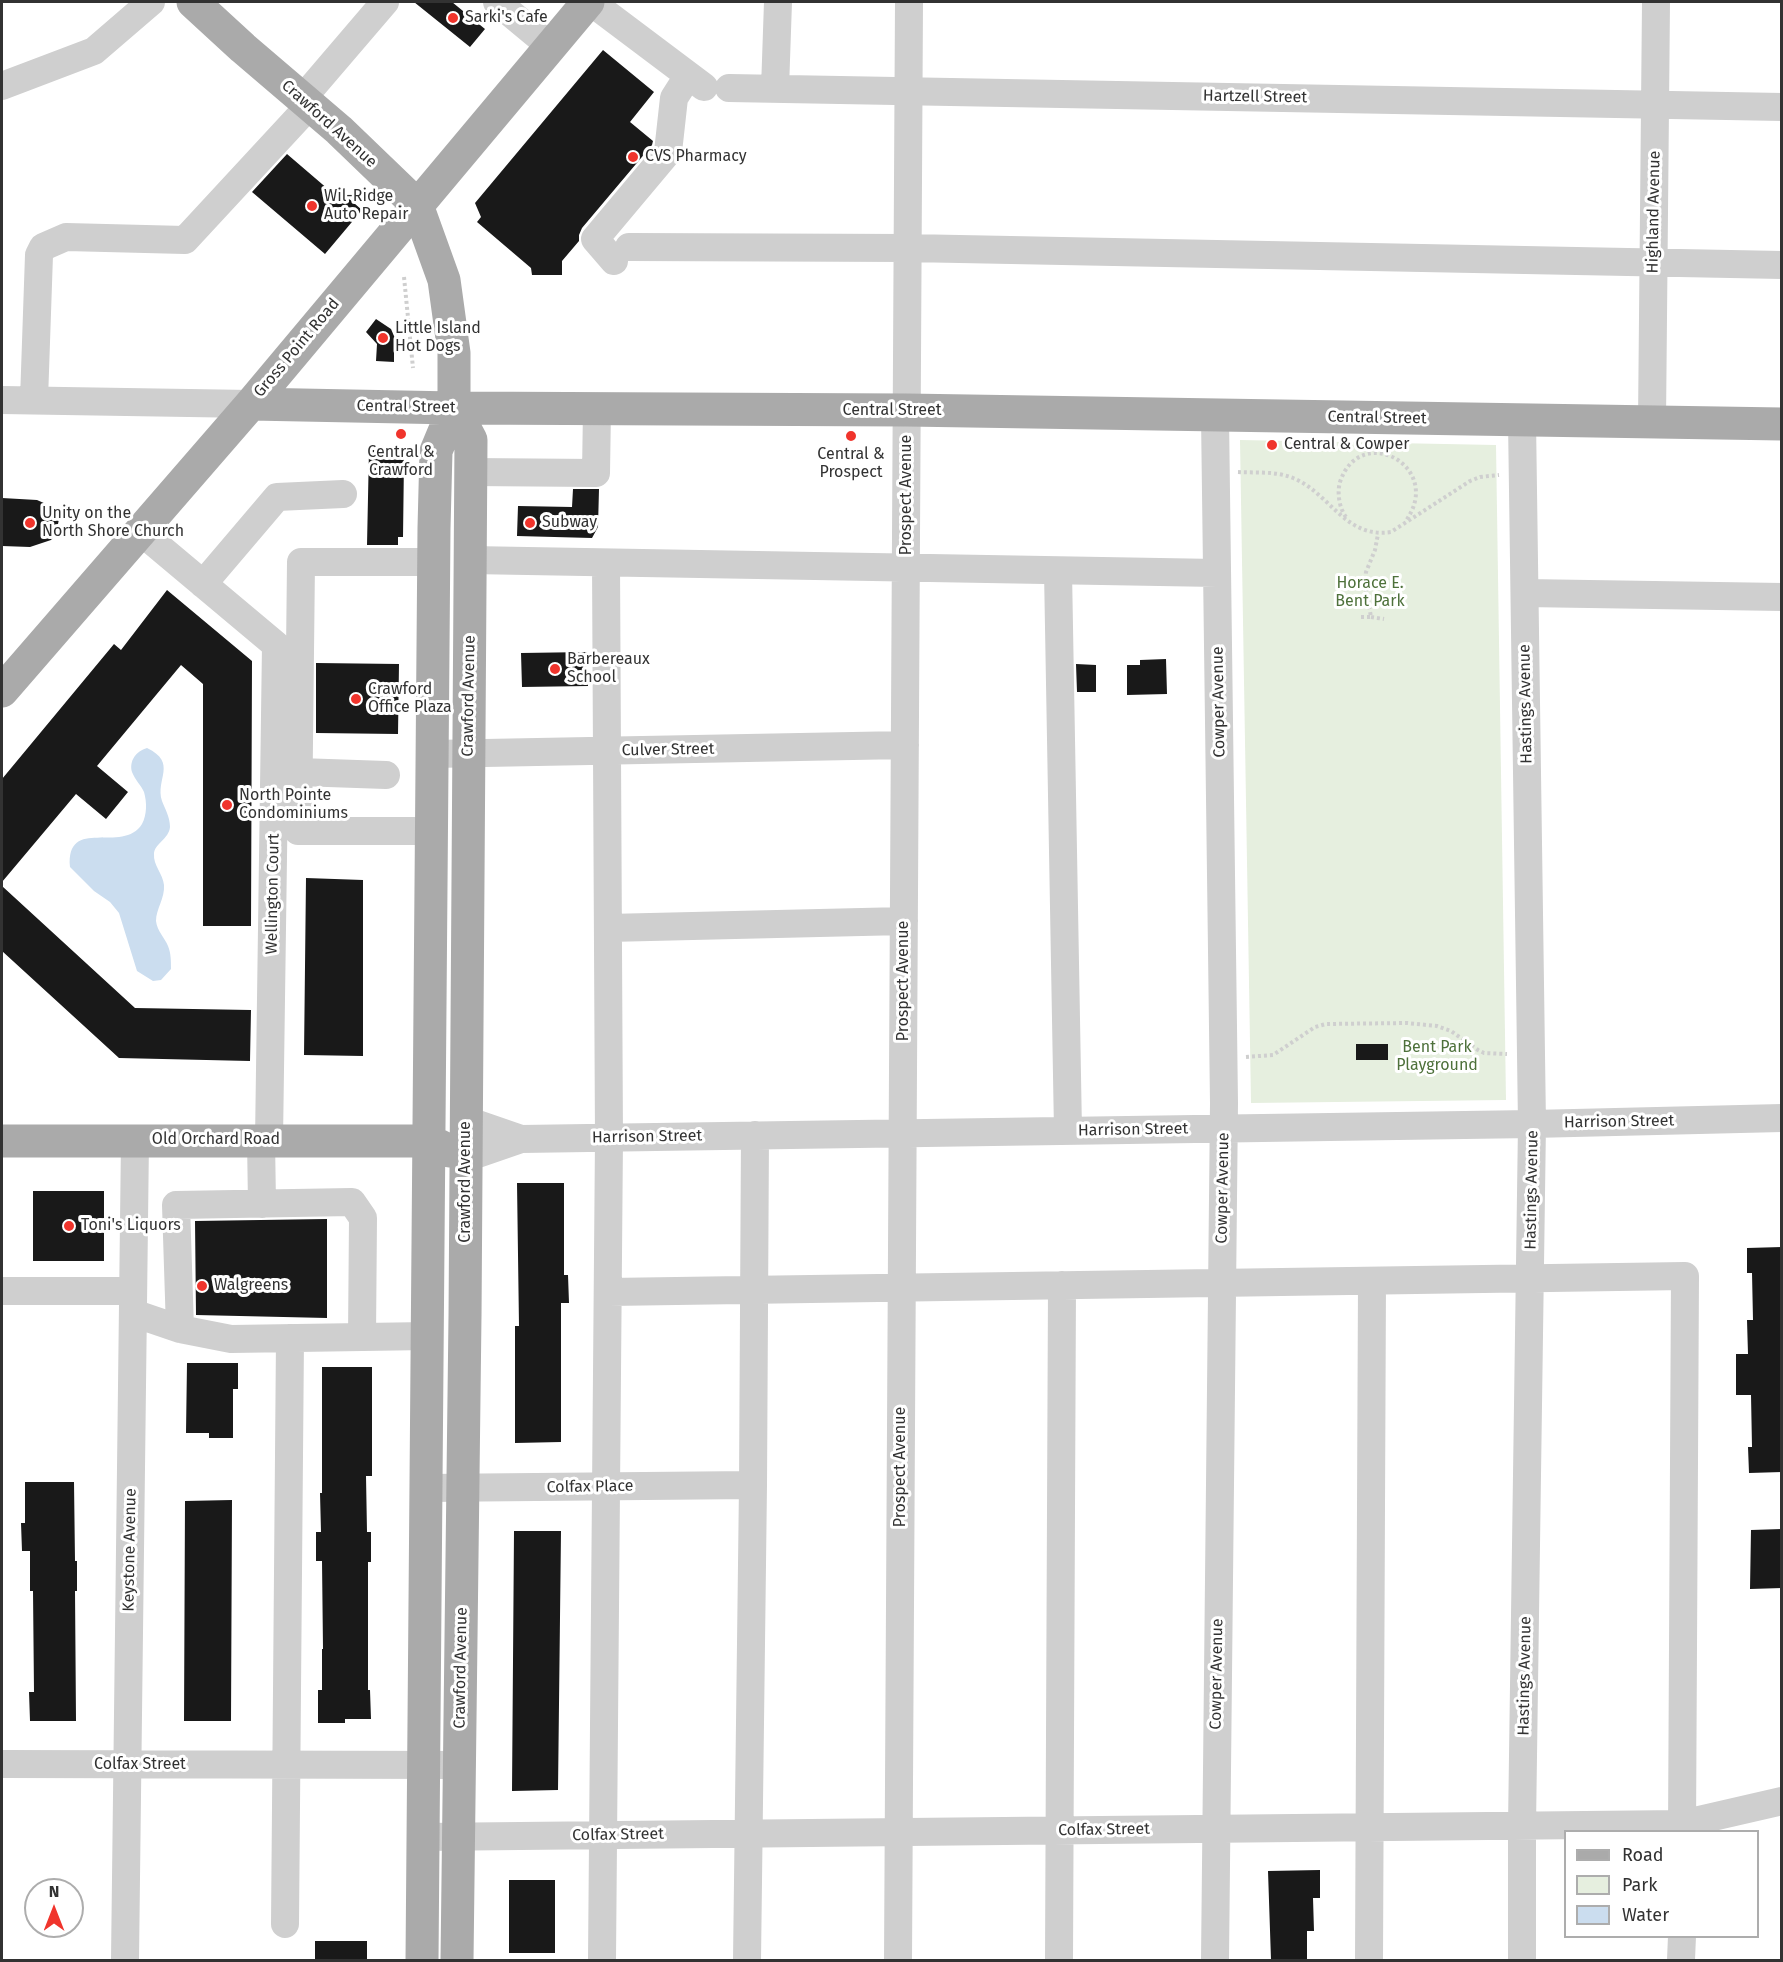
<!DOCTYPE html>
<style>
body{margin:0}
#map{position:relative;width:1783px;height:1962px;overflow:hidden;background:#fff;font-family:"Fira Sans",sans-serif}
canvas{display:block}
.frame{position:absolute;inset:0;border:3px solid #323232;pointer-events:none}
.legend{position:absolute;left:1564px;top:1830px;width:195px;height:108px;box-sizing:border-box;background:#fff;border:2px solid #adadad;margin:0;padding:8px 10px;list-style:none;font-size:18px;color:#323232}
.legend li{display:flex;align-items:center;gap:12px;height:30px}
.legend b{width:30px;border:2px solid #adadad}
.north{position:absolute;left:24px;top:1878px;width:60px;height:60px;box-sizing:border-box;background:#fff;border:2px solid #adadad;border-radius:50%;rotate:0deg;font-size:16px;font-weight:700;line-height:24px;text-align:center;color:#323232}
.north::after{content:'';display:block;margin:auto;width:21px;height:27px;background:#f0342c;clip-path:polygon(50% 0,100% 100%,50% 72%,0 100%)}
</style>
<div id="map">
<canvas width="1783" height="1962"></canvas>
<div class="frame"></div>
<ul class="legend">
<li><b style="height:8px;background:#aaa"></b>Road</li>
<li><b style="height:16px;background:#e6efdf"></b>Park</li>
<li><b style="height:16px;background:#cbddef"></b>Water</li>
</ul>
<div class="north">N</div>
</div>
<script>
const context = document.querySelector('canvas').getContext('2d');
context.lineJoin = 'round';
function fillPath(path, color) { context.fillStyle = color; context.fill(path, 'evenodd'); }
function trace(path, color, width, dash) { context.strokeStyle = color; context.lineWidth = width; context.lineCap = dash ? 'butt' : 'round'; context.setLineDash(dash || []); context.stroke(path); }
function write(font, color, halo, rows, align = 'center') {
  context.font = font + ' "Fira Sans",sans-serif'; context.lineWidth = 6; context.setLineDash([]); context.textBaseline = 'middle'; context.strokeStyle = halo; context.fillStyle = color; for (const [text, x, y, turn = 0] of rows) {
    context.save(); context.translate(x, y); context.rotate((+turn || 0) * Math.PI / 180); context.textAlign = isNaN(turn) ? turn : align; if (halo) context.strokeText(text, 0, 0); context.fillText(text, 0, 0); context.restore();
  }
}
const green = new Path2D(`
 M1240 440 1496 445 1506 1100 1251 1103Z`);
const water = new Path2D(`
 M147 748C178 763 155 779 162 801 165 809 170 817 170 827 169 839 154 844 154 854 153 865 163 874 164 885 165 898 156 909 156 921 157 931 165 938 168 946 171 953 171 961 171 969L161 980 153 981 137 971 119 913 110 902 94 891 70 867C66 815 123 855 142 824 147 815 147 802 144 792 141 785 135 780 132 772 129 761 136 751 147 748Z`);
const building = new Path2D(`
 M414 2H452L485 29 470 47Z
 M603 50 654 92 630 122 653 141 652 145 582 228 579 235V241L562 261V275H532L531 268 477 222 481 217 475 203Z
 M287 154 343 202 347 197 362 210 325 254 252 192Z
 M376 319 391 329 397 343 394 345V362L376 361 377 344 366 332Z
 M369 450H398V459H404L403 537H398V545H367Z
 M573 489H599L598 527 592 538 517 536 518 506 572 507Z
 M2 498 37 500 55 508 59 519 56 534 51 540 30 547 2 546Z
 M167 590 252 661 251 926H203V684L181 665 97 766 128 792 106 819 76 794 2 882V779L114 644 121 650Z
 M588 652V686L522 687 521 653Z
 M1166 659 1167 694 1127 695V665H1140V660Z
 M316 663 399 664 398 734 316 733Z
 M1076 664 1096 665V692H1077Z
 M306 878 363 880V1056L304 1055Z
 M2 886 135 1008 251 1010 250 1061 119 1058 2 951Z
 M1356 1044H1388V1060H1356Z
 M517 1183H564V1275H568L569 1303H561V1442L515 1443V1326H519Z
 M33 1191H104V1261H33Z
 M327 1219V1318L196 1315 195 1221Z
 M1782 1247V1472L1749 1473 1748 1447H1752L1751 1395H1736V1354H1748L1747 1320H1753L1752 1273H1747V1248Z
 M187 1363H238V1389H233V1438H209V1433H186Z
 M322 1367H372V1476H366L367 1532H371V1562H368V1690H370L371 1719H345V1723H318V1690H322V1649H323L322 1561H316V1532H321L320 1493H322Z
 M25 1482H74L75 1561H77V1591H75L76 1721H30L29 1692H34L33 1591H30V1551H22L21 1523H25Z
 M232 1500 231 1721H184L185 1501Z
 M1782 1529V1588L1750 1589 1751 1530Z
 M514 1531H561L558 1790 512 1791Z
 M1320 1870V1898H1313L1314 1931H1307V1960H1271L1268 1871Z
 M509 1880H555V1953H509Z
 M315 1941H367V1960H315Z`);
const path = new Path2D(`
 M404 277 413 368
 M1238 472C1256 473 1276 471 1293 478 1330 493 1345 539 1391 532L1470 481 1480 477 1499 475
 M1346 517C1339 508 1337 492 1340 482 1360 421 1446 467 1405 522
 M1361 617H1371L1365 583 1366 572 1375 550 1378 534
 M1371 617 1384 619
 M1246 1057 1273 1055 1315 1027 1326 1024 1407 1023 1437 1026 1451 1031 1478 1050 1484 1053 1507 1054`);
const minor = new Path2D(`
 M497 2 550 46
 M591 2 704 87
 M2 86 94 51 151 2
 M729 88 1782 107
 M775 89 778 2
 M302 99 385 2
 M629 247 908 248 1782 265
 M614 261 595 239 668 152 674 98 688 76
 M2 400 251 404
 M34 400 39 255 43 247 66 237 185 240 310 105
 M1522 420 1532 1124 1522 1826V1960
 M1652 422 1656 2
 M471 472 596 473 597 409
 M140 531 276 645 269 1140
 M470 560 1217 573
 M1058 571 1068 1131
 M203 584 277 497 343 494
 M1525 593 1782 597
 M432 754 905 745
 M299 772 386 775
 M430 831H298L301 562H434
 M608 928 904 921
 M466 1120 521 1139
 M261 1140 262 1204
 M466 1158 521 1139 1532 1124 1782 1118
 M2 1291H133
 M609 1292 1685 1276 1682 1832
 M133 1313 180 1329 231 1339 428 1336
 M180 1329 176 1205 352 1202 363 1218 362 1337
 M427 1488 753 1485
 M2 1764 459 1765
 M423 1837 1682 1824 1782 1801
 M285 1924 290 1338
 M125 1960 135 1140
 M602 1960 609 1138 606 563
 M747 1960 753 1485 755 1135
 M898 1960 909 2
 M1059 1960 1062 1285
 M1215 1960 1224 1103 1215 416
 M1369 1960 1372 1281
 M1681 1960 1682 1936`);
const major = new Path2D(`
 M193 2 243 48 339 130 417 205 444 280 454 353V408L436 451 434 528 422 1960
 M251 404 454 408 907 410 1782 424
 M454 408 471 440 465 1316 457 1960
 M2 691 251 404 588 2
 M2 1141H430L450 1151`);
const markers = [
 [453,18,6,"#f0342c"],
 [633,157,6,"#f0342c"],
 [312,206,6,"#f0342c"],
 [383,338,6,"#f0342c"],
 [401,434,6,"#f0342c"],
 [851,436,6,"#f0342c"],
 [1272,445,6,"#f0342c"],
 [30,523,6,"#f0342c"],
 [530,523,6,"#f0342c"],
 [555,669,6,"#f0342c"],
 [356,699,6,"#f0342c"],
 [227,805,6,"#f0342c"],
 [69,1226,6,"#f0342c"],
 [202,1286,6,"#f0342c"]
];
const poiNames = [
 ["Sarki's Cafe",465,18],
 ["CVS Pharmacy",645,157],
 ["Wil-Ridge",324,197],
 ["Auto Repair",324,215],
 ["Little Island",395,329],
 ["Hot Dogs",395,347],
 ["Central & Cowper",1284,445],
 ["Central &",401,453,"center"],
 ["Crawford",401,471,"center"],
 ["Central &",851,455,"center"],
 ["Prospect",851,473,"center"],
 ["Unity on the",42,514],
 ["North Shore Church",42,532],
 ["Subway",542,523],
 ["Barbereaux",567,660],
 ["School",567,678],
 ["Crawford",368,690],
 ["Office Plaza",368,708],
 ["North Pointe",239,796],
 ["Condominiums",239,814],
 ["Toni's Liquors",81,1226],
 ["Walgreens",214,1286]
];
const streetNames = [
 ["Hartzell Street",1255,97,1],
 ["Crawford Avenue",329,124,42],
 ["Highland Avenue",1654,212,-89],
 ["Gross Point Road",297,348,-50],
 ["Central Street",406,407,1],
 ["Central Street",892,411],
 ["Central Street",1377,418,1],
 ["Prospect Avenue",907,495,-90],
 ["Crawford Avenue",469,696,-89],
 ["Cowper Avenue",1219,702,-91],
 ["Hastings Avenue",1526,704,-91],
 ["Culver Street",668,750,-1],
 ["Wellington Court",273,894,-89],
 ["Prospect Avenue",904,981,-90],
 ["Harrison Street",1619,1122,-1],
 ["Harrison Street",1133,1130,-1],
 ["Harrison Street",647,1137,-1],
 ["Old Orchard Road",216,1140],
 ["Crawford Avenue",466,1182,-90],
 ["Cowper Avenue",1223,1188,-89],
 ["Hastings Avenue",1532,1190,-89],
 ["Prospect Avenue",901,1467,-90],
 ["Colfax Place",590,1487,-1],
 ["Keystone Avenue",130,1550,-89],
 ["Crawford Avenue",461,1668,-89],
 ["Cowper Avenue",1217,1674,-89],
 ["Hastings Avenue",1525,1676,-89],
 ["Colfax Street",140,1765],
 ["Colfax Street",1104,1830,-1],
 ["Colfax Street",618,1835,-1]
];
const parkNames = [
 ["Horace E.",1370,584],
 ["Bent Park",1370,602],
 ["Bent Park",1437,1048],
 ["Playground",1437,1066]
];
fillPath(green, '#e6efdf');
fillPath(water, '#cbddef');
fillPath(building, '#191919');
trace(path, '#cfcfcf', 4, [3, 3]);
trace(minor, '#cfcfcf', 28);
trace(major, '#aaa', 33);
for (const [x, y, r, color] of markers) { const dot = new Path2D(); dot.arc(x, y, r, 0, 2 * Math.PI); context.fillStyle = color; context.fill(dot); trace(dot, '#fff', 2); }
write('16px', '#323232', '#fff', poiNames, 'left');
write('16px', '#323232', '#fff', streetNames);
write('16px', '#4e713b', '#fff', parkNames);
</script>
